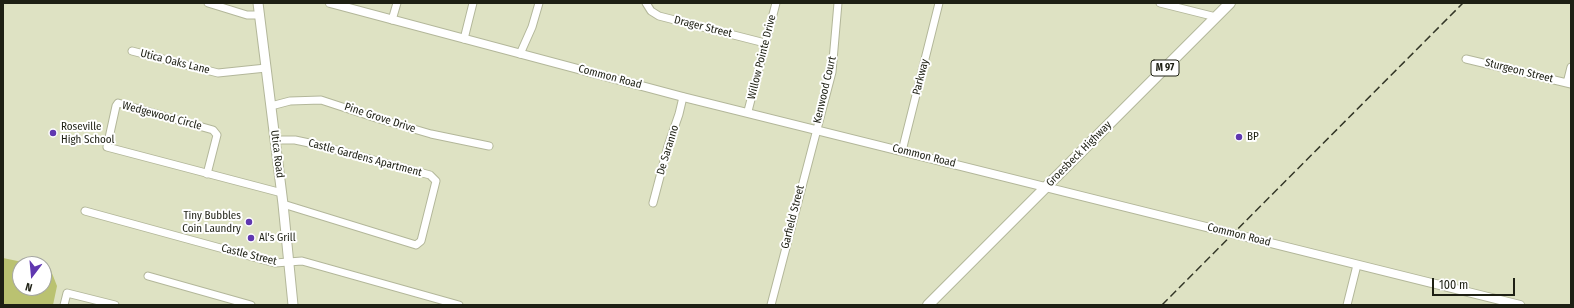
<!DOCTYPE html>
<style>
body{margin:0}
#map{position:relative;width:1574px;height:308px;overflow:hidden;background:#dee2c3;font-family:"Fira Sans Condensed",sans-serif}
canvas{display:block}
.frame{position:absolute;inset:0;border:4px solid #1e2014;pointer-events:none}
.north{position:absolute;left:12px;top:256px;width:40px;height:40px;box-sizing:border-box;background:#fff;border:1px solid #a5a6a1;border-radius:50%;rotate:196deg;font-size:11px;font-weight:700;line-height:16px;text-align:center;color:#1e2014}
.north::after{content:'';display:block;margin:auto;width:14px;height:18px;background:#6038b0;clip-path:polygon(50% 0,100% 100%,50% 72%,0 100%)}
.scale{position:absolute;left:1432px;top:278px;width:83px;height:18px;box-sizing:border-box;border:2px solid #1e2014;border-top:0;padding-left:5px;font-size:12px;line-height:14px;white-space:nowrap;color:#1e2014;-webkit-text-stroke:3px #fff;paint-order:stroke}
</style>
<div id="map">
<canvas width="1574" height="308"></canvas>
<div class="frame"></div>
<div class="north">N</div>
<div class="scale">100 m</div>
</div>
<script>
const context = document.querySelector('canvas').getContext('2d');
context.lineJoin = 'round';
function fillPath(path, color) { context.fillStyle = color; context.fill(path, 'evenodd'); }
function trace(path, color, width, dash) { context.strokeStyle = color; context.lineWidth = width; context.lineCap = dash ? 'butt' : 'round'; context.setLineDash(dash || []); context.stroke(path); }
function write(font, color, halo, rows, align = 'center') {
  context.font = font + ' "Fira Sans Condensed",sans-serif'; context.lineWidth = 4; context.setLineDash([]); context.textBaseline = 'middle'; context.strokeStyle = halo; context.fillStyle = color; for (const [text, x, y, turn = 0] of rows) {
    context.save(); context.translate(x, y); context.rotate((+turn || 0) * Math.PI / 180); context.textAlign = isNaN(turn) ? turn : align; if (halo) context.strokeText(text, 0, 0); context.fillText(text, 0, 0); context.restore();
  }
}
const green = new Path2D(`
 M3 258 32 264H20V288H44V267L50 268 57 286 53 305H3Z`);
const minor = new Path2D(`
 M208 3 247 15H260
 M646 3 651 11 659 16 765 43
 M1160 3 1216 17
 M392 20 397 3
 M464 39 473 3
 M132 51 218 73 266 68
 M520 54 532 27 539 3
 M1466 59 1571 84
 M1567 83 1571 67
 M271 106 290 101 321 100 376 118 431 134 489 146
 M748 111 776 3
 M275 140H295L314 144 430 175 436 181 421 241 416 245 283 204
 M902 151 939 3
 M207 174 217 135 213 130 118 103 116 106 107 147 282 193
 M653 203 668 146 679 114 683 97
 M85 211 275 263 302 261 459 305
 M148 276 251 305
 M64 305 67 293 115 305
 M771 305 832 72 838 3
 M1347 305 1357 265`);
const tertiary = new Path2D(`
 M330 3 683 97 1520 305`);
const secondary = new Path2D(`
 M258 3 283 204 293 305`);
const primary = new Path2D(`
 M928 305 1230 3`);
const rail = new Path2D(`
 M1162 305 1463 3`);
const markers = [
 [53,133,4,"#6038b0"],
 [1239,137,4,"#6038b0"],
 [249,222,4,"#6038b0"],
 [251,238,4,"#6038b0"]
];
const shields = [
 [1165,68,28]
];
const shieldNames = [
 ["M 97",1165,68]
];
const streetNames = [
 ["Drager Street",703,27,14],
 ["Willow Pointe Drive",762,57,-76],
 ["Utica Oaks Lane",175,62,14],
 ["Sturgeon Street",1519,71,14],
 ["Common Road",610,77,15],
 ["Parkway",921,77,-76],
 ["Kenwood Court",825,90,-77],
 ["Wedgewood Circle",162,116,15],
 ["Pine Grove Drive",380,118,18],
 ["De Saranno",668,150,-73],
 ["Utica Road",277,154,83],
 ["Groesbeck Highway",1079,154,-45],
 ["Common Road",924,156,14],
 ["Castle Gardens Apartment",365,158,15],
 ["Garfield Street",793,217,-76],
 ["Common Road",1239,235,14],
 ["Castle Street",249,255,14]
];
const poiNames = [
 ["Roseville",61,127],
 ["High School",61,140],
 ["BP",1247,137],
 ["Tiny Bubbles",241,216,"right"],
 ["Coin Laundry",241,229,"right"],
 ["Al's Grill",259,238]
];
fillPath(green, '#bac271');
trace(minor, '#b3b79a', 9);
trace(tertiary, '#b3b79a', 10);
trace(secondary, '#b3b79a', 11);
trace(primary, '#b3b79a', 12);
trace(minor, '#fff', 7);
trace(tertiary, '#fff', 8);
trace(secondary, '#fff', 9);
trace(primary, '#fff', 10);
trace(rail, '#333627', 1.5, [8, 4]);
for (const [x, y, r, color] of markers) { const dot = new Path2D(); dot.arc(x, y, r, 0, 2 * Math.PI); context.fillStyle = color; context.fill(dot); trace(dot, '#fff', 1.5); }
for (const [x, y, w] of shields) { const box = new Path2D(); box.roundRect(x - w / 2, y - 8, w, 16, 3); context.fillStyle = '#fff'; context.fill(box); trace(box, '#1e2014', 1); }
write('bold 10px', '#1e2014', null, shieldNames);
write('11px', '#1e2014', '#fff', streetNames);
write('11px', '#1e2014', '#fff', poiNames, 'left');
</script>
